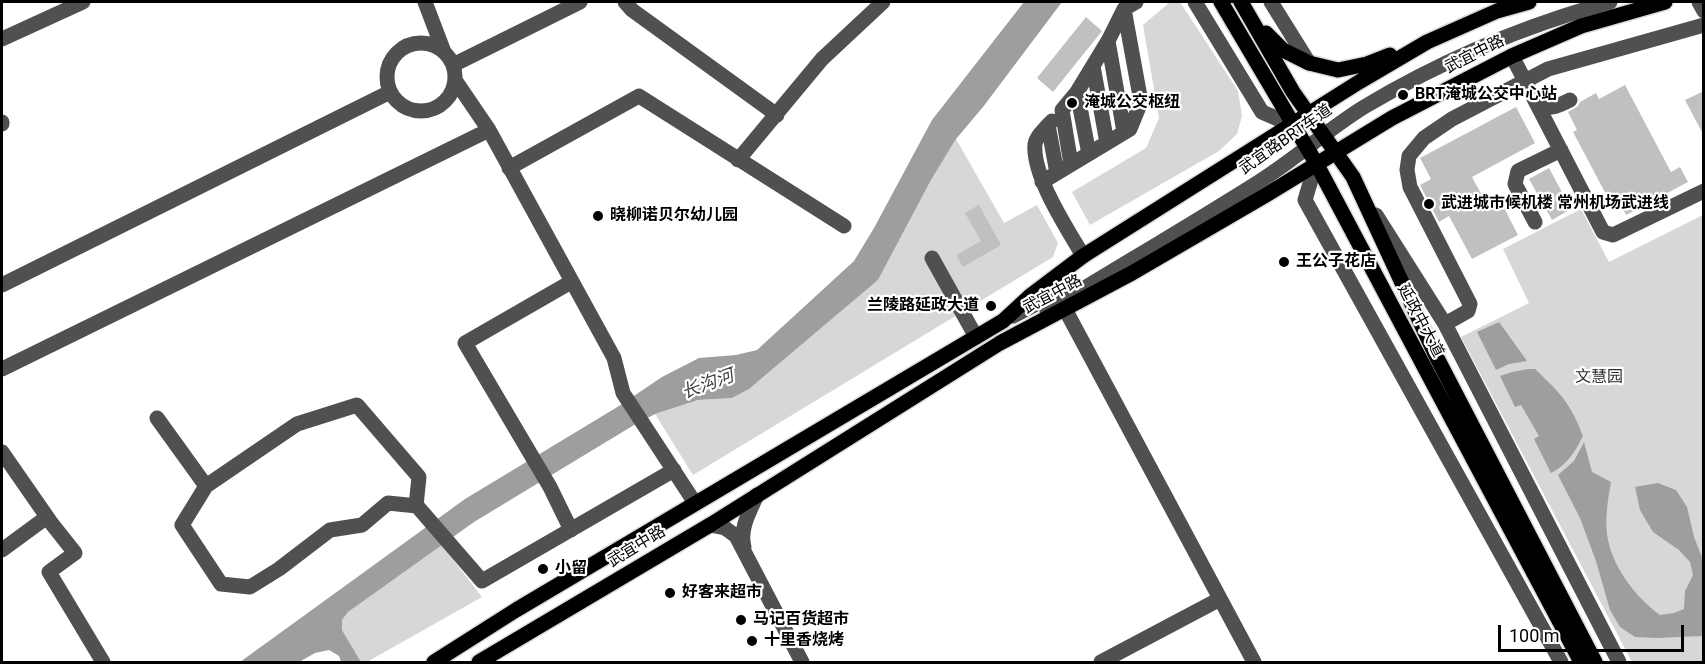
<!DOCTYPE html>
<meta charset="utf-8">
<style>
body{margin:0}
#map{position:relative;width:1705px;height:664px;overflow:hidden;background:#fff;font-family:Roboto,sans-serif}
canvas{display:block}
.frame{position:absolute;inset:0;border:3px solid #000;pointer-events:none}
.scale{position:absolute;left:1498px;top:625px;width:186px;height:27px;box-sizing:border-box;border:3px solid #000;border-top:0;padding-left:8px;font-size:18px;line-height:21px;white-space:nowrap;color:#000;-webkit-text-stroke:4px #fff;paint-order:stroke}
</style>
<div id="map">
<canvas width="1705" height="664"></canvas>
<div class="frame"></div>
<div class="scale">100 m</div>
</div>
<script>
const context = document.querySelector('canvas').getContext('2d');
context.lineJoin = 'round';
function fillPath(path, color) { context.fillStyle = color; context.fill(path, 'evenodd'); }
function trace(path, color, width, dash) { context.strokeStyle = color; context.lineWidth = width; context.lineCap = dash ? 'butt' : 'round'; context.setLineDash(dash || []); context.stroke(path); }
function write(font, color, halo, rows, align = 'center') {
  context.font = font + ' Roboto,"Noto Sans SC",sans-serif'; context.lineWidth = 4.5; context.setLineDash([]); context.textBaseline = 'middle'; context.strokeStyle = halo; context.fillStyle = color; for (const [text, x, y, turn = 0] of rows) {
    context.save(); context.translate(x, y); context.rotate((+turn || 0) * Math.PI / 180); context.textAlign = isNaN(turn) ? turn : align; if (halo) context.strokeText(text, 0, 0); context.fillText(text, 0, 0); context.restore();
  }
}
const green = new Path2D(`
 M1170 2H1180L1238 91 1242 116 1237 134 1219 151 1090 225 1072 192 1146 148 1159 118 1143 25Z
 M956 139 1004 223 1037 205 1058 243 1053 257 693 475 655 414 698 400 732 398 749 389 878 280 931 180Z
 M1581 209 1609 262 1703 215V662H1632L1461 337 1529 303 1503 249Z
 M441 544 482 597 367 662H361L342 630V620L348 612Z`);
const water = new Path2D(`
 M1024 2H1062L983 107 956 139 931 180 878 280 749 389 732 398 698 400 655 414 634 425 474 522 348 612 342 620V630L361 662H341L339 656 329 650 315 653 299 662H240L465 499 619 406 662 377 699 358 736 355 757 350 854 261 874 228 932 120Z
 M1499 322 1527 361 1509 364 1496 370 1477 332Z
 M1528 369H1535C1560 393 1570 402 1583 436 1575 452 1567 465 1551 473L1534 439 1539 436 1521 405 1515 407 1500 376 1512 372Z
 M1584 442 1592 472 1611 482C1608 499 1605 517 1607 534 1611 565 1635 597 1660 615L1674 613 1684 609 1685 591 1693 575 1690 562 1679 550 1653 532 1640 510 1635 487 1658 483 1676 490 1687 507 1694 537 1703 560V636L1656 638 1635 637 1620 627 1610 610 1596 561 1580 518 1558 475 1574 461Z`);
const building = new Path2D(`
 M1086 17 1102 31 1053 92 1037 78Z
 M1625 85 1671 172 1680 167 1688 182 1626 215 1615 194 1608 198 1573 132 1577 130 1568 112 1578 106 1580 102 1596 93 1599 99Z
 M1704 91V136L1685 100Z
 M1516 107 1535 143 1472 177 1487 205 1499 198 1518 235 1472 259 1449 216 1439 222 1420 185 1431 179 1420 158Z
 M1549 168 1571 209 1552 220 1529 179Z
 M979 205 1001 245 963 267 956 255 981 241 965 213Z`);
const minor = new Path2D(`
 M425 2 444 52
 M625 2 632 10 777 115
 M1195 2 1262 112 1292 125
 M1271 2 1309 63
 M1699 2 1704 11
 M2 39 83 2
 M1108 41 1124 132
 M387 77a34 34 0 1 1 68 0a34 34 0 1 1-68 0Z
 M1512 56 1603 232 1613 235 1704 191
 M453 65 580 2
 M1093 66 1107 143
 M455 80 489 130 614 358 623 393 695 503
 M1536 103C1550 110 1556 107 1570 100
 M1052 121 1048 125 1057 173
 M2 122V124
 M1048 125C1043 131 1036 137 1035 144 1032 176 1067 228 1083 256
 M1089 154 1077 92 1108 41 1124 9 1136 2
 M738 160 822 59 883 2
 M1316 163 1305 200 1561 662
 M1071 164 1062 110 1077 92
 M509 168 639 96 844 226
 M1042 182 1130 129 1141 102 1124 9
 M1376 215 1445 324 1619 662
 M1535 222 1515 184 1518 171 1561 150
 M932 258 976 337
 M2 285 390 92
 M1065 309 1254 662
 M1047 311C1117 268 1187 227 1257 183 1294 160 1327 130 1364 107 1441 61 1523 26 1610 2
 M1013 316 1074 284
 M1445 324 1468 311 1470 304 1410 187 1407 170 1409 156 1424 138 1452 119 1548 69 1704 25
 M2 369 489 130
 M157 418 206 486 182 525 221 584 250 587 279 569 330 530 362 525 388 503 417 506 482 581 674 470
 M2 452 52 524 75 553 49 572 103 662
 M206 486 297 424 357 405 419 477 416 506
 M710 525 725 528 736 536 802 662
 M571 530 550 487 465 343 571 282
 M744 547C739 529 750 511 757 495
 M2 550 47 517
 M1101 662 1220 599`);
const major = new Path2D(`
 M1221 2 1316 163 1581 662
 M1241 2 1293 92 1353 177 1436 356 1595 662
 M1266 33 1283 50 1309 63 1338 70 1367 64 1390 55
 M434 662 516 610 1003 321 1030 296 1083 256 1359 82 1427 42 1497 11 1529 2
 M479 662 710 525 1000 343 1132 273 1266 195 1392 118 1512 56 1581 26 1665 2`);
const markers = [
 [1403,95,6,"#000"],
 [1072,103,6,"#000"],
 [1429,204,6,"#000"],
 [598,216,6,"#000"],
 [1284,262,6,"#000"],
 [991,306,6,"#000"],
 [543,569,6,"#000"],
 [670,593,6,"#000"],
 [741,620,6,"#000"],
 [752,641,6,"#000"]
];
const streetNames = [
 ["武宜中路",1475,55,-27],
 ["武宜路BRT车道",1286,140,-35],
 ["武宜中路",1053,295,-28],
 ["延政中大道",1420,321,62],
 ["武宜中路",637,547,-31]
];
const poiNames = [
 ["BRT淹城公交中心站",1415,95],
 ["淹城公交枢纽",1084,103],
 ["武进城市候机楼 常州机场武进线",1441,204],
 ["晓柳诺贝尔幼儿园",610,216],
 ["王公子花店",1296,262],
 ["兰陵路延政大道",979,306,"right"],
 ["小留",555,569],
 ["好客来超市",682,593],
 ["马记百货超市",753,620],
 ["十里香烧烤",764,641]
];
const parkNames = [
 ["文慧园",1599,378]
];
const waterNames = [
 ["长沟河",708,385,-20]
];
fillPath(green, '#d7d7d7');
fillPath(water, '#9e9e9e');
fillPath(building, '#c0c0c0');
trace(major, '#dbdbdb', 18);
trace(minor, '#505050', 15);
trace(major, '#000', 15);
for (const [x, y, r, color] of markers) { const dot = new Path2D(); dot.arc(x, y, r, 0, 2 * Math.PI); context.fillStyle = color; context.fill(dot); trace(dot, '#fff', 2); }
write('16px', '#000', '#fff', streetNames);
write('bold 16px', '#000', '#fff', poiNames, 'left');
write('16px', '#2e2e2e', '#fff', parkNames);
write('italic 18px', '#3f3f3f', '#fff', waterNames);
</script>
